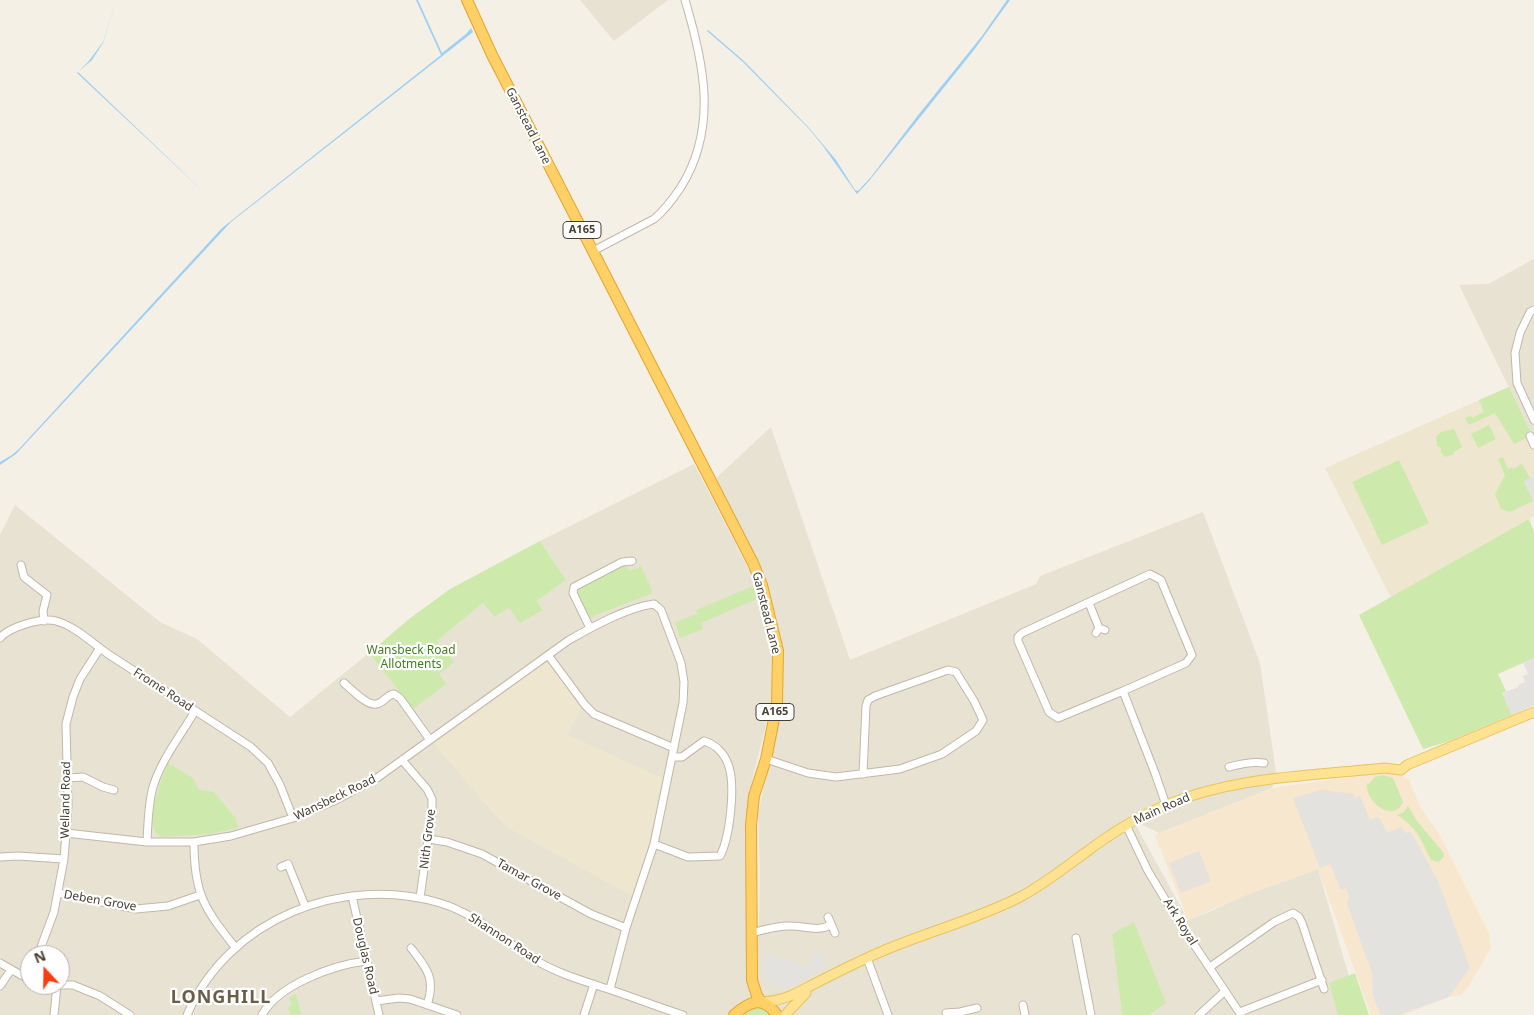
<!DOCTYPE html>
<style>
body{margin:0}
#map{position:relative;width:1534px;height:1015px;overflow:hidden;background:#f4f0e6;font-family:"Noto Sans",sans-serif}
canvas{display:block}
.north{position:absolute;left:20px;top:945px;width:50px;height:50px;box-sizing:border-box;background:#fff;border:1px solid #b5b3ae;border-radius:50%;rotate:339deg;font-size:14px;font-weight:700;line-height:20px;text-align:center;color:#474035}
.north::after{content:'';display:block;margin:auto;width:18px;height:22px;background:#ff3b11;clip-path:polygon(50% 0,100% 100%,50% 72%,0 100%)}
</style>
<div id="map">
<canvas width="1534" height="1015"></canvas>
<div class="north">N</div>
</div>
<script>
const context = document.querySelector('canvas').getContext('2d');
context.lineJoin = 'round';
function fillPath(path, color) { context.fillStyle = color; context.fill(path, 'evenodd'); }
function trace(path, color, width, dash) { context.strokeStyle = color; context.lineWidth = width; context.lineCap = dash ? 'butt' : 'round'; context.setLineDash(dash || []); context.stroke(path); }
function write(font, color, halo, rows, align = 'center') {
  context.font = font + ' "Noto Sans",sans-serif'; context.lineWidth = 4.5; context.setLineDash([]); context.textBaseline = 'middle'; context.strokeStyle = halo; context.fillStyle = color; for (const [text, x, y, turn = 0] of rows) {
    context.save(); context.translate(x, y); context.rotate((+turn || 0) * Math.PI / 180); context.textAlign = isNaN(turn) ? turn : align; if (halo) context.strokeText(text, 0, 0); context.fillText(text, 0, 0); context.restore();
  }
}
const residential = new Path2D(`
 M580 0H668L614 41Z
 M1534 259V439L1459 285 1488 284Z
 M771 427 850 660 1036 584 1040 576 1203 512 1260 663 1276 772 1272 788 1159 833 1133 820 1188 920 1209 912 1243 896 1318 869 1360 1015H0V535L15 505 160 622 197 639 290 717 369 653 413 708 438 674 437 641 483 603 494 617 509 608 543 609 537 601 566 580 540 541 694 464 755 581 772 649 771 700 779 646 753 567 716 478ZM770 709 768 764 758 815 760 872 759 925 751 989 747 812 754 772ZM30 955H60V985H30Z`);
const commercial = new Path2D(`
 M1384 772 1401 775 1409 780 1421 808 1441 837 1489 933 1491 948 1469 986 1461 995 1449 997 1403 1015H1371L1318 869 1243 896 1188 920 1155 835 1272 788Z`);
const industrial = new Path2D(`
 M1199 851 1211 881 1181 893 1169 863Z`);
const education = new Path2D(`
 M1509 387 1534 439V516L1391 598 1325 468Z
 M544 662 551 664 581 708 568 735 662 778 648 846 632 896 510 829 492 812 433 743Z`);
const green = new Path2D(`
 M1509 387 1532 435 1514 444 1495 413 1469 425 1465 418 1471 416 1472 418 1484 412 1479 400Z
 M1489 425 1496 439 1478 448 1471 434Z
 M1454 429 1462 447 1454 452V454L1445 457 1441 453V448L1437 446 1436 437 1441 432Z
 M1503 457 1508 469 1512 467 1513 469 1522 464 1530 478 1524 482 1533 501 1510 512 1501 509 1495 494 1505 475 1498 459Z
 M1399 460 1429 523 1382 545 1352 482Z
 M1529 519 1534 532V658L1498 674 1506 691 1502 693 1512 715 1450 741 1423 749 1359 615Z
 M540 541 566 580 537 601 543 610 520 623 509 608 494 617 483 603 437 641 454 662 439 674 446 684 413 709 369 653 409 619 450 589Z
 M624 564 630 571 641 566 652 590 651 594 601 613 589 619 578 595 577 589 579 586Z
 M756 585 759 598 701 623 703 629 680 638 675 622 697 614 696 610Z
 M168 763 193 778 199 790 214 792 236 819 238 828 209 834 162 837C141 831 162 777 168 763Z
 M1383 775 1393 778 1403 802C1393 825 1364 800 1367 783L1369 784 1375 777Z
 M1408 806 1417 821 1443 852 1444 857 1438 862 1431 860C1421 840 1418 828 1397 815L1404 812Z
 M1134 922 1166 1003 1148 1015H1123L1122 1014 1112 934Z
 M1355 973 1369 1015H1338L1329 983Z
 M296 994 301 1014 290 1015 288 1007 292 1005 289 997Z
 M755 1006 763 1007 773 1015H740Z`);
const parking = new Path2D(`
 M1534 477V502L1524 481Z
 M1534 658V705L1512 715 1502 693 1519 687 1518 685 1525 682 1523 676 1528 674 1523 663Z
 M1321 790 1354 794V798L1360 796 1370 820 1379 817 1387 833 1402 827 1405 833 1410 832 1414 837 1438 881 1470 968 1449 997 1398 1015H1381L1373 996 1372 973 1347 903 1349 896 1346 888 1341 890 1330 864 1320 868 1293 798Z
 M814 951 825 955 821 966 822 968 785 989 764 981 766 977 763 975 762 958H767L768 953 804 966V968L813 963 810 962Z`);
const water = new Path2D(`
 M116 0 103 43 92 60 78 72 208 196 77 73 88 62 103 42Z
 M416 0H418L442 53 466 34 471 28 473 32 231 222 16 454 0 465V462L12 455 19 449 222 228 441 55Z
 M1007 0H1010L974 50 869 181 857 194 823 146 810 130 743 62 707 31 708 30 744 61 810 129 836 160 855 190 858 191 871 177 919 114 982 36Z`);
const minor = new Path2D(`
 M593 251 654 219C665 210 673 199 681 187 718 128 704 63 685 0
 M1534 310 1530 312 1520 333 1515 353 1517 383 1534 420
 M1530 436 1534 445
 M21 565 24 577 47 595 43 611 44 621
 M1089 603 1099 628
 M590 628 573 593 574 587 622 562 632 561
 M1096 633 1099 628 1105 630
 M0 638C9 627 42 617 56 621 75 626 92 643 108 654 155 685 203 716 251 747L268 763 280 785 293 818
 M548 655 585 705 594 714 674 748
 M344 683C351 689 368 707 377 704 384 702 387 695 394 694L400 698 430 740
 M1123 691 1186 663 1192 655 1161 580 1150 574 1022 633 1018 637V641L1049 712 1058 718 1123 691 1155 773 1166 805
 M766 759 808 773 836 777 900 769 942 754 976 731 983 720 974 701 956 672 948 670 875 696 868 700 866 706 863 774
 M402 760 427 789 432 799V811L420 898
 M1229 767C1240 764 1252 761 1264 763
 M69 778 83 777 103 787 114 790
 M1126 825 1148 871 1177 919 1241 1015
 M66 833 147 842H194L231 836 293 818 336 800 377 778 569 640C592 627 628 607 654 604L661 610 681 663 684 682 683 703 654 844 626 928 610 989
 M429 839 447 842 482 854 591 914 626 928
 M147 842C148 824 148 805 153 787 161 760 181 735 195 711
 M194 842C194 894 204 908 235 947
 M654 844 688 857 720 856C730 837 736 784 728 764 724 753 715 744 704 741L682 757H672
 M0 857 18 856 64 859
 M281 867 288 864 305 906
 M58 893 136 909 168 906 200 895
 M352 896 379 1015
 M828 917 835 933
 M751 933C764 930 777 925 791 926 806 926 817 932 831 925
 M1076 938 1091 1015
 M411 948C427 969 436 978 427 1005
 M38 955 54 912 64 859 68 806 66 724 73 697 80 679 100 648
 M867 958 888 1015
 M0 963 30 980
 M1210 967 1274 922 1293 913 1299 917 1302 923 1324 989
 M56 985H73L100 996 130 1015
 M0 986 11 970
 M376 1001 399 998 410 999 457 1015
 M1023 1005 1025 1015
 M1240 1012 1322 980
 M946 1013 960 1012 977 1008
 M54 1015 57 985
 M187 1015C228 919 342 874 440 903 477 914 505 942 537 961 559 974 584 981 608 989 633 997 657 1007 683 1015
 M262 1015C278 985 333 965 366 961
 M584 1015 594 984
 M1199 1015 1225 991`);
const major = new Path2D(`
 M762 1002C788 1000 796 993 818 982 835 973 852 965 869 957 918 934 971 922 1020 897 1043 885 1064 868 1085 853 1110 834 1137 817 1166 805 1235 776 1311 776 1384 768L1401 770 1407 765 1534 712
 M785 1015 806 993`);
const highway = new Path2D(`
 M467 0 492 55 542 152 753 563 762 585 778 651 777 704 766 759 754 796 751 825 752 980 757 996 762 1002
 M734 1015C750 1001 763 995 777 1015`);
const shields = [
 [582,230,38],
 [775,712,38]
];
const shieldNames = [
 ["A165",582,230],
 ["A165",775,712]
];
const streetNames = [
 ["Ganstead Lane",528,126,63],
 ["Ganstead Lane",766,613,76],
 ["Frome Road",163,690,33],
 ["Wansbeck Road",335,798,-26],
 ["Welland Road",66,800,-89],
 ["Main Road",1162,809,-24],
 ["Nith Grove",428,839,-83],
 ["Tamar Grove",529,880,29],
 ["Deben Grove",100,901,10],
 ["Ark Royal",1180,922,58],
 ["Shannon Road",504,939,33],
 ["Douglas Road",365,956,77]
];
const parkNames = [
 ["Wansbeck Road",411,651],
 ["Allotments",411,665]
];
const districtNames = [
 ["LONGHILL",221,998]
];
fillPath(residential, '#e8e2d3');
fillPath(commercial, '#f7e7cf');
fillPath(industrial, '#e6e1db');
fillPath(education, '#eee6cf');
fillPath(green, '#cdeaac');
fillPath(parking, '#e4e2de');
fillPath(water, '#9ecff4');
trace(minor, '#c0b8a8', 9);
trace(major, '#eac35e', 11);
trace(highway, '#e6a62e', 12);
trace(minor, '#fff', 7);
trace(major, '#ffe393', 9);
trace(highway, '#ffd065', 10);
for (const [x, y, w] of shields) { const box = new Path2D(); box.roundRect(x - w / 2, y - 8.5, w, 17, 4); context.fillStyle = '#fff'; context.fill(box); trace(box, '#474035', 1); }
write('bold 11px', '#474035', null, shieldNames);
write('12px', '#474035', '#fff', streetNames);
write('12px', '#447c25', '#fff', parkNames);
context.letterSpacing = '1px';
write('bold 18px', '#6a5e4b', '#fff', districtNames);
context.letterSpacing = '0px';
</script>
